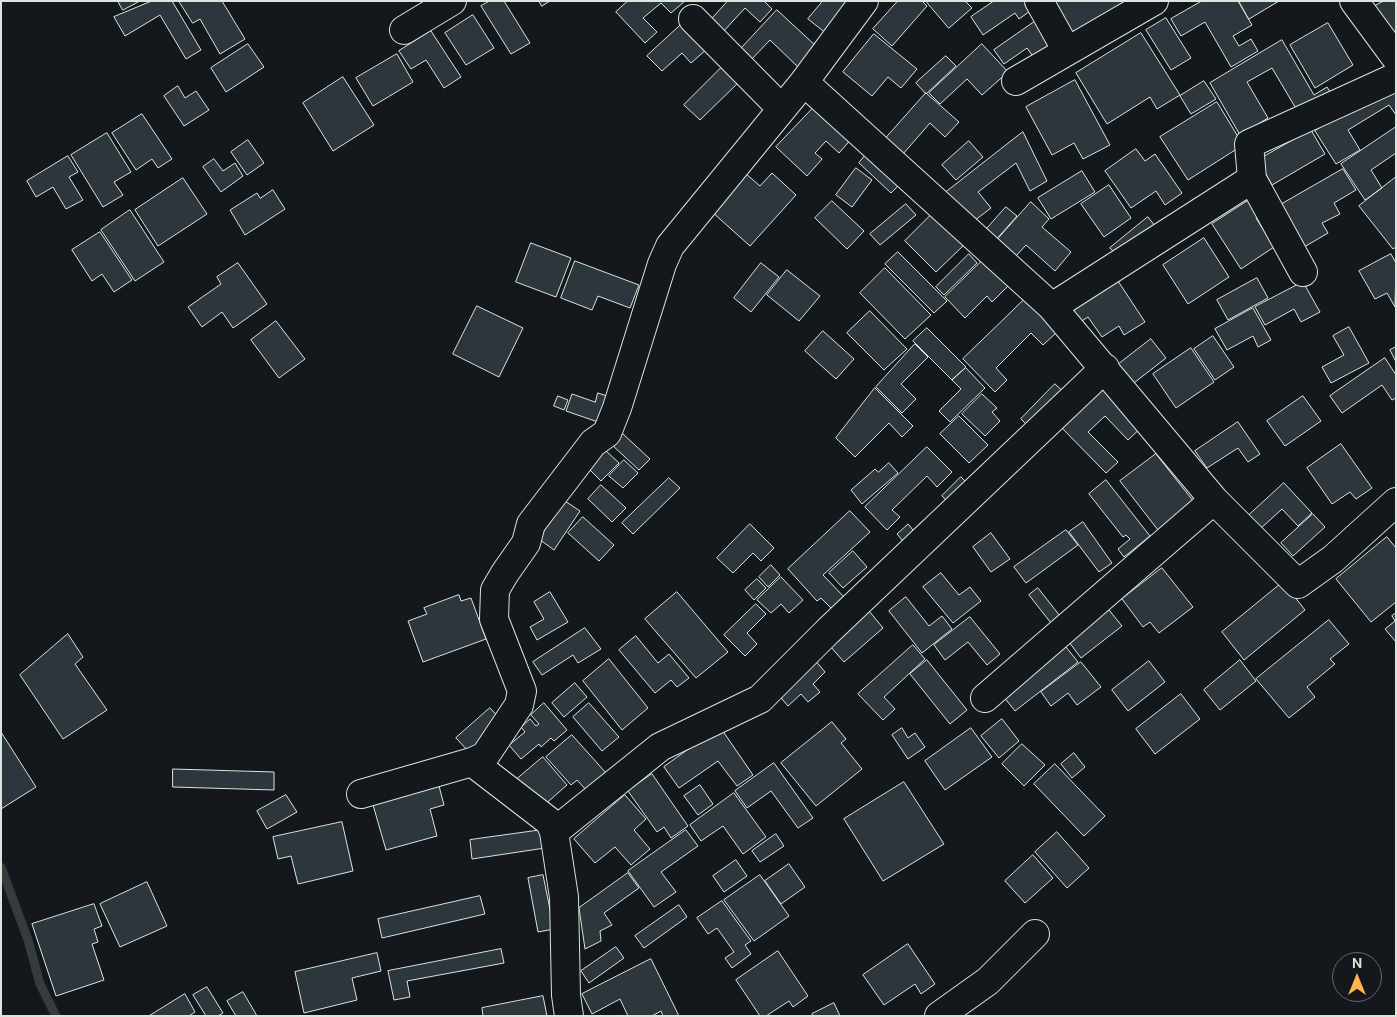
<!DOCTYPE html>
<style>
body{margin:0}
#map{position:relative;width:1397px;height:1017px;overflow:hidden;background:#14181c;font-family:"DM Sans",sans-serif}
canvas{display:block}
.frame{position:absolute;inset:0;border:2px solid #d8e6dc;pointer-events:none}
.north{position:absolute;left:1332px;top:952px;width:50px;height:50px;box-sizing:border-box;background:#14181c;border:1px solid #626a69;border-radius:50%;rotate:0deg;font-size:14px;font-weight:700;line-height:20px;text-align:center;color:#d8e6dc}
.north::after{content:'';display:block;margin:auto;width:18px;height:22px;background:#ffb74d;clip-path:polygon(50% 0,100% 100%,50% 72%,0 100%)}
</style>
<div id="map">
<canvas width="1397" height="1017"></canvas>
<div class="frame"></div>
<div class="north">N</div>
</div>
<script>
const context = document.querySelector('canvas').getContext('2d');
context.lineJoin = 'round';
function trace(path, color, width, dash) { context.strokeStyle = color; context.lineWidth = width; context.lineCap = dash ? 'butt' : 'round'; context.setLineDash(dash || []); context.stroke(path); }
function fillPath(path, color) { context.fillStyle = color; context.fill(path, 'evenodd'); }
const stream = new Path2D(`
 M1 867 28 940 40 984 56 1016`);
const building = new Path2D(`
 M118 1H140L123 10Z
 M152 1H172L201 50 186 59 160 15 125 36 114 17Z
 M179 1H222L245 39 220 54 200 19 193 23Z
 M490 1H504L530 43 511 54 481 6Z
 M539 1H550L542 6Z
 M628 1H685L671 13 661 3 643 18 657 32 645 43 616 12Z
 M728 1H764L772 9 760 22 745 8 722 33 710 21Z
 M823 1H854L827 34 808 19Z
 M898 1H922L927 6 892 46 873 29Z
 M926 1H965L972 8 949 28Z
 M994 1H1033L1037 6 1019 19 1015 13 983 35 971 17Z
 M1053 1H1139L1072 40Z
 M1202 1H1238L1252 25 1233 36 1239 46 1251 39 1258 51 1231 67 1205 22 1181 36 1171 19Z
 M1239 1H1279L1249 19Z
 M1384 1H1396V33L1389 36 1373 7Z
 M777 10 817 47 798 67 770 40 748 63 737 53Z
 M473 15 494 48 466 65 445 33Z
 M1040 18 1057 42 1034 58 1027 48 1004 64 994 50Z
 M1166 18 1191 58 1171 70 1146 30Z
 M684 22 708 48 691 63 682 53 662 71 647 56Z
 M1328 23 1353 65 1315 88 1290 45Z
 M431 31 461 77 444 88 426 60 411 69 399 51Z
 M1141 33 1180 95 1157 109 1150 97 1107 124 1076 73Z
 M874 34 917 69 901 88 888 77 872 96 843 72Z
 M1282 40 1314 95 1327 87 1334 98 1301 117 1272 68 1247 82 1268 118 1240 135 1210 83Z
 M248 44 264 67 226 92 211 68Z
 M982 44 1008 72 982 95 967 79 940 104 929 93Z
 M397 54 413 82 373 106 356 78Z
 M946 56 956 66 926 94 916 83Z
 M725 64 741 80 700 120 684 105Z
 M343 77 374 125 333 151 303 103Z
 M1075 80 1110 145 1083 159 1074 143 1052 155 1026 107Z
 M1204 81 1216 99 1191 114 1180 96Z
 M1394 82 1396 84V115L1389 105 1348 130 1360 150 1336 164 1315 131Z
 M178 86 185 98 196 91 209 110 184 126 164 96Z
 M926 93 959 122 945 137 930 123 903 154 886 138Z
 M1217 102 1243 145 1188 180 1160 137Z
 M817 104 853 137 839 153 826 141 815 153 822 159 807 176 776 147Z
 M142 114 172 159 158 168 152 159 136 170 112 133Z
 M1396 127V153L1371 170 1382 188 1365 200 1341 164Z
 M1311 130 1325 154 1272 185 1258 160Z
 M1023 132 1047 181 1030 191 1016 163 978 192 991 208 970 224 945 193Z
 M107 133 131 172 114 182 123 195 103 207 71 155Z
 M248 140 264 163 247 175 231 152Z
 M969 141 983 157 956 180 942 165Z
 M1136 149 1145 161 1155 154 1182 193 1165 205 1156 191 1131 208 1105 171Z
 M870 150 903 181 891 193 859 163Z
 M68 156 78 172 69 177 83 200 66 209 53 187 36 197 27 181Z
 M214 159 223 171 235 163 243 176 221 192 203 167Z
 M856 168 872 180 852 207 836 195Z
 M1343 169 1356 190 1334 203 1340 214 1322 223 1328 233 1299 250 1275 208Z
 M1082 171 1095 192 1051 219 1038 198Z
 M745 173 760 186 772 173 796 195 750 246 711 211Z
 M1396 177V247L1393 249 1359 206Z
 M183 178 207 214 158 246 135 210Z
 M1109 185 1131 218 1104 237 1081 204Z
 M273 190 285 209 245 235 230 210 257 193 260 198Z
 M1257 195 1267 211 1256 218 1274 247 1241 269 1212 224Z
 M832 201 864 231 847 249 815 218Z
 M1031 202 1049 219 1042 227 1071 252 1055 271 1026 245 1016 256 998 239Z
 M906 204 916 215 880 245 870 234Z
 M1006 207 1017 216 994 242 984 232Z
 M130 210 164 262 135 281 101 230Z
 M935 211 966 243 936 272 905 241Z
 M1148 217 1159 231 1122 261 1110 248Z
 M100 232 132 280 114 292 102 274 92 281 72 250Z
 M1204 238 1229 277 1188 304 1163 265Z
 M531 243 571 258 556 297 516 282Z
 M898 252 947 301 934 313 885 264Z
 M969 254 977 263 944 295 936 287Z
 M1391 254 1396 263 1395 307 1387 293 1375 299 1359 271Z
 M985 258 1010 284 992 302 987 296 965 318 945 297Z
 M575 261 639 285 630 308 598 296 592 310 561 298Z
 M238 263 267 304 233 328 222 312 202 327 188 307 221 284 217 277Z
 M761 263 779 277 751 312 734 298Z
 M885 268 931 315 905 339 860 293Z
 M787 270 820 296 799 321 767 295Z
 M1116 278 1145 322 1124 335 1119 326 1102 337 1088 317 1077 324 1067 309Z
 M1257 278 1268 298 1228 320 1217 300Z
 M1303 282 1320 312 1301 322 1294 309 1265 325 1255 307Z
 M1025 299 1057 332 1043 345 1031 333 996 368 1007 380 995 392 963 359Z
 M477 306 523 328 499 377 453 354Z
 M1253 308 1271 340 1258 347 1253 336 1227 350 1215 329Z
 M870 311 907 349 884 370 847 333Z
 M276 321 305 359 279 378 251 340Z
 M1349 327 1369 363 1331 383 1322 367 1344 355 1333 336Z
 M927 328 966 367 952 380 913 341Z
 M823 331 854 359 836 379 805 351Z
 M1213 336 1234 367 1215 380 1194 349Z
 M1151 339 1166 358 1130 386 1115 367Z
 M915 344 928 357 901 384 916 399 902 413 876 387Z
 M1396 347V362L1390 350Z
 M1191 348 1214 382 1176 408 1153 374Z
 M1385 358 1396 375V398L1392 400 1382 385 1342 413 1330 396Z
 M966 368 985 388 950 422 939 411 961 389 952 380Z
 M1106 383 1145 424 1128 440 1105 416 1088 432 1118 462 1106 473 1061 427Z
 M1055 384 1068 396 1034 432 1021 419Z
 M875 388 913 426 902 437 889 423 855 457 836 438Z
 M598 393 610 397 601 423 566 411 572 394 595 402Z
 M982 394 997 408 992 412 1000 421 985 436 962 414Z
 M558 396 568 400 564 410 554 406Z
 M1303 396 1321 421 1285 446 1267 421Z
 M959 416 988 445 969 463 940 434Z
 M1238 422 1260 454 1248 462 1238 448 1207 468 1195 451Z
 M623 434 650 459 639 470 612 445Z
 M1341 444 1372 488 1356 499 1350 492 1332 504 1307 468Z
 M927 447 952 472 937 487 927 476 892 510 900 517 887 530 865 507Z
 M605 450 619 463 601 481 588 468Z
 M1156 454 1194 502 1158 530 1120 481Z
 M624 460 638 473 623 488 609 476Z
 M889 463 898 473 862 504 851 490 875 469 878 472Z
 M961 477 969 485 950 504 942 496Z
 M669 478 680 488 633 534 622 523Z
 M1106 480 1150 536 1124 557 1118 549 1130 539 1126 535 1123 537 1089 494Z
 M1284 483 1312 513 1298 526 1282 509 1259 530 1247 517Z
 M601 485 626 508 612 522 588 499Z
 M565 501 580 511 554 550 539 539Z
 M850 511 870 532 823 575 846 599 834 611 821 598 817 601 788 569Z
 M1313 514 1325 527 1293 556 1281 543Z
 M583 517 614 545 599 561 568 533Z
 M1083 522 1112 563 1099 572 1069 532Z
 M921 523 928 531 908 547 897 534 908 524 913 530Z
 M750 524 774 548 761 561 753 553 733 573 717 558Z
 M1066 530 1078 545 1026 583 1014 567Z
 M991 533 1010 559 991 572 973 547Z
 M1387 537 1396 548V602L1371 622 1336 579Z
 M853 551 867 567 843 588 829 573Z
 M771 565 780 575 768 587 759 577Z
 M1162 568 1193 607 1159 633 1150 622 1143 627 1122 599Z
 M941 573 959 595 970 587 981 601 953 623 923 587Z
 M781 577 803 600 789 613 781 604 771 613 757 600Z
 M757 579 766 588 754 600 745 590Z
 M1283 582 1305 610 1244 660 1222 632Z
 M1038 588 1060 616 1051 623 1029 595Z
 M550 592 568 622 537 640 530 627 544 619 534 602Z
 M677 592 728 652 696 678 645 619Z
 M459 595 461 601 471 598 486 639 423 662 408 621 427 614 424 608Z
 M906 597 929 626 942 616 952 629 922 653 889 611Z
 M756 604 766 614 747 633 757 644 745 656 724 635Z
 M1109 610 1122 626 1081 658 1069 642Z
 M869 611 883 628 844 662 830 646Z
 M1396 613V642L1385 629 1395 621 1392 616Z
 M970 617 1000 654 987 665 968 642 945 660 934 645Z
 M1329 620 1349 644 1330 659 1335 664 1307 687 1315 697 1289 718 1256 679Z
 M585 628 601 649 578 663 573 655 542 675 533 662Z
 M68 634 83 657 75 664 107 710 63 739 20 675Z
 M636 636 658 663 669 654 689 678 677 687 671 680 655 693 619 650Z
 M913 645 925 659 884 697 895 709 883 720 858 694Z
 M1066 647 1078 662 1015 711 1003 696Z
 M609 659 648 708 622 730 583 681Z
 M814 659 825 672 813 684 820 692 808 702 801 694 788 706 777 693Z
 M927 660 967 710 950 724 910 674Z
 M1240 660 1256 681 1220 710 1204 690Z
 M1149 661 1165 682 1128 711 1112 690Z
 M1081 662 1101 687 1077 705 1068 693 1051 706 1041 692Z
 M575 683 587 697 564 717 552 703Z
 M1181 694 1200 719 1155 754 1136 729Z
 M544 703 567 730 554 741 551 738 541 747 539 744 521 759 509 745 525 732 521 727 530 719 536 726 539 724 531 715Z
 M589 703 619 737 602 751 573 717Z
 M490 708 504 723 470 753 456 738Z
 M1002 719 1019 741 999 758 981 736Z
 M832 722 846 739 841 743 862 769 816 806 781 763Z
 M720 727 753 775 737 786 718 761 679 788 664 767Z
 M902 728 908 738 915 733 925 747 908 759 892 735Z
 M971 728 992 757 945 790 925 761Z
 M1 732 36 787 1 809Z
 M572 735 607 774 587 791 577 780 571 785 546 757Z
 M1022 744 1045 765 1024 786 1002 764Z
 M1074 753 1085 767 1072 778 1061 764Z
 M543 757 567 785 542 807 517 779Z
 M774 763 813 818 798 828 771 791 747 808 735 791Z
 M1055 764 1105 816 1084 836 1034 784Z
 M173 769 274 772V790L173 787Z
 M652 774 688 826 671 838 664 827 657 832 628 791Z
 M904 782 944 844 883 881 844 819Z
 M700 785 713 804 698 815 684 796Z
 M439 786 444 805 430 809 437 836 386 850 373 805Z
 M734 793 766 837 743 854 723 826 701 841 690 825Z
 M286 795 297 812 267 829 257 811Z
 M625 795 646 819 634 830 650 849 631 865 615 847 595 863 574 839Z
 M342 822 353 871 298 884 291 856 278 859 273 837Z
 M542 830 545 848 472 859 470 840Z
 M686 830 698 846 661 872 676 892 654 907 628 871Z
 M1057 832 1089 868 1067 888 1035 852Z
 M776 834 784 846 760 862 752 851Z
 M1033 855 1053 878 1025 903 1005 881Z
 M736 860 747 876 724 892 713 876Z
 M789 864 805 887 781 904 765 881Z
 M628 873 639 888 604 913 612 925 600 931 601 941 585 949 579 908Z
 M543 875 554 929 538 932 528 878Z
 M760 875 789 916 754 941 724 900Z
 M147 882 167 926 120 947 100 904Z
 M480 896 485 914 382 938 378 919Z
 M722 901 751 941 745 945 751 954 732 968 725 958 734 952 717 928 708 934 697 918Z
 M94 904 102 926 94 929 98 942 92 944 104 980 56 996 32 924Z
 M679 905 687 917 644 948 635 936Z
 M908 944 935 984 921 994 915 984 884 1005 863 975Z
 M616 947 624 958 589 983 581 971Z
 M501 949 504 963 407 981 410 997 394 1000 388 971Z
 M778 951 808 996 793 1007 789 1001 766 1016H760L736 980Z
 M377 953 381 971 352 978 357 1000 304 1013 295 972Z
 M651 959 679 1016H663L661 1011 652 1016H628L620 999 592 1014 582 994Z
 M207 987 223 1013 218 1016H206L193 995Z
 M243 992 257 1016H236L227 1001Z
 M185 994 195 1012 189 1016H149Z
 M543 996 547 1016H483L482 1008Z
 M834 1003 840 1016H813L812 1014Z`);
const minor = new Path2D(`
 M1039 1 1067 51
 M1354 1 1396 58
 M693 19 782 109
 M404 30 452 1
 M1016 81 1154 1
 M804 82 1052 307 1214 500 1298 584 1333 559 1396 502
 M1252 179 1303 272
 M1052 307 1252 179 1249 144 1396 77
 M985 698 1214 500
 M472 762 550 822 554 832 564 897 566 995 569 1016
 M361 794 472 762 485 756 519 705 522 691 494 619 495 590 505 573 526 543 531 524 593 443 607 433 617 408 662 264 670 246 804 82 864 1
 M554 832 660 747 760 699 828 631 1105 368
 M939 1016 988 981 1035 934`);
trace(stream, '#363b3e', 9);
fillPath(building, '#2c363c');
trace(building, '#d8e6dc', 1);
trace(minor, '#d8e6dc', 30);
trace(minor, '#14181c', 28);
</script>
